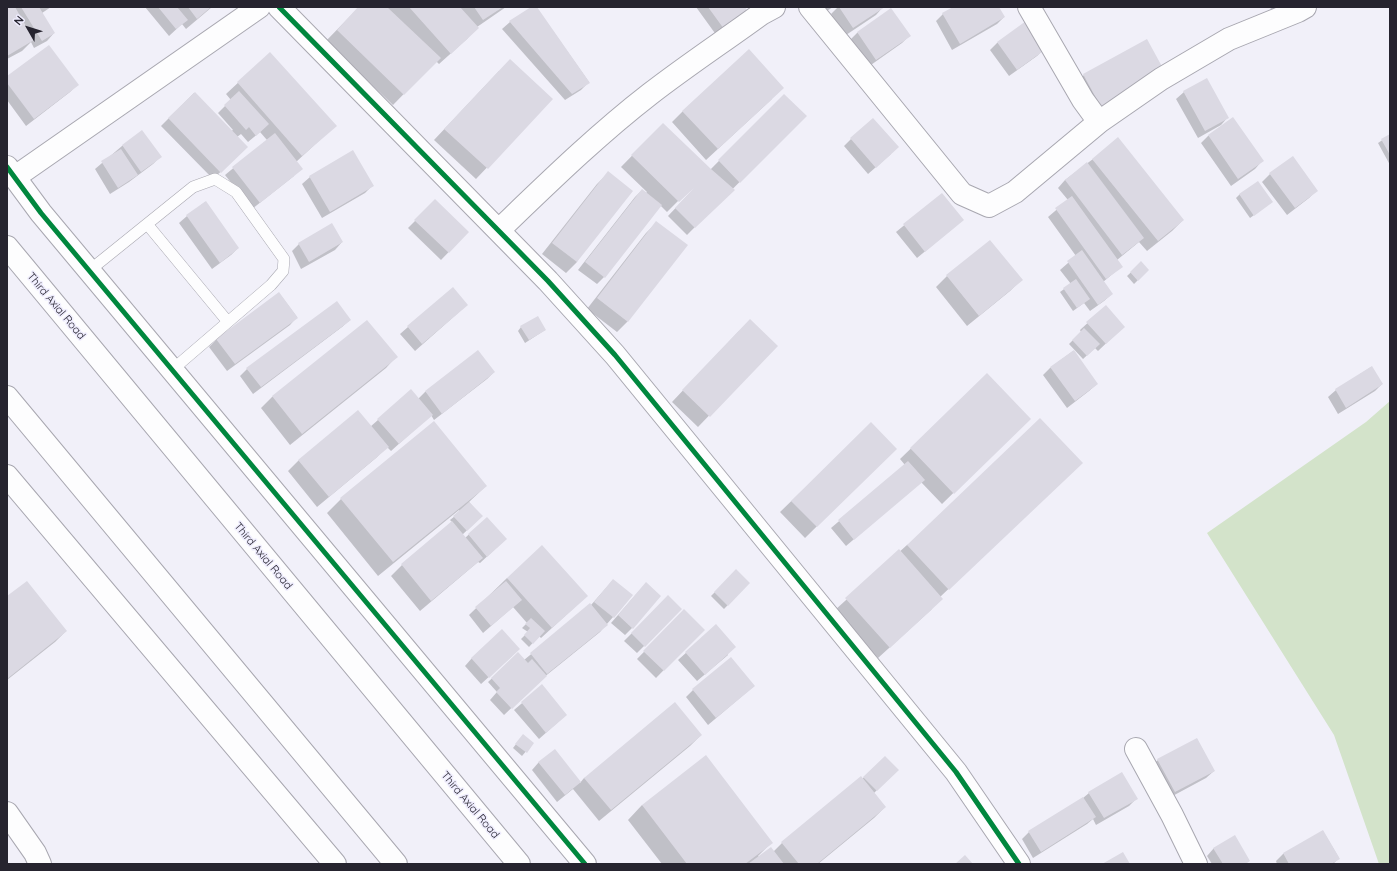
<!DOCTYPE html>
<style>
body{margin:0}
#map{position:relative;width:1397px;height:871px;overflow:hidden;background:#f1f0f9;font-family:Quicksand,sans-serif}
canvas{display:block}
.frame{position:absolute;inset:0;border:8px solid #26242f;pointer-events:none}
.north{position:absolute;left:8px;top:8px;width:40px;height:40px;-webkit-text-stroke:3px #eeecfd;paint-order:stroke;rotate:309deg;font-size:11px;font-weight:700;line-height:16px;text-align:center;color:#26242f}
.north::after{content:'';display:block;margin:auto;width:14px;height:18px;background:#26242f;clip-path:polygon(50% 0,100% 100%,50% 72%,0 100%)}
</style>
<div id="map">
<canvas width="1397" height="871"></canvas>
<div class="frame"></div>
<div class="north">N</div>
</div>
<script>
const context = document.querySelector('canvas').getContext('2d');
context.lineJoin = 'round';
function fillPath(path, color) { context.fillStyle = color; context.fill(path, 'evenodd'); }
function trace(path, color, width, dash) { context.strokeStyle = color; context.lineWidth = width; context.lineCap = dash ? 'butt' : 'round'; context.setLineDash(dash || []); context.stroke(path); }
function write(font, color, halo, rows, align = 'center') {
  context.font = font + ' Quicksand,sans-serif'; context.lineWidth = 3; context.setLineDash([]); context.textBaseline = 'middle'; context.strokeStyle = halo; context.fillStyle = color; for (const [text, x, y, turn = 0] of rows) {
    context.save(); context.translate(x, y); context.rotate((+turn || 0) * Math.PI / 180); context.textAlign = isNaN(turn) ? turn : align; if (halo) context.strokeText(text, 0, 0); context.fillText(text, 0, 0); context.restore();
  }
}
const green = new Path2D(`
 M1390 401V864H1379L1334 735 1207 533 1366 422Z`);
const shadow = new Path2D(`
 M7 7H51L42 13 54 33 47 41 34 48 31 42 22 51 7 59Z
 M145 7H212L186 29 182 24 169 36Z
 M359 7H506L477 27 467 39 439 64 436 61 393 105 326 41Z
 M533 7H536L589 82 581 90 565 100 502 29 510 22Z
 M696 7H743L717 36Z
 M813 7H833L819 16Z
 M838 7H883L876 15 846 35 831 14Z
 M955 7H998L1004 17 997 24 952 50 936 21 943 14Z
 M1270 7H1295L1275 18Z
 M891 9 909 36 902 43 868 67 850 40 857 33Z
 M1025 23 1044 49 1037 56 1009 76 990 50 997 43Z
 M270 53 335 126 296 162 294 176 252 209 225 175 267 140 260 132 248 142 241 134 237 137 247 147 213 179 161 126 194 93 231 131 233 130 218 113 231 100 226 94Z
 M499 71 552 99 476 179 434 140Z
 M1164 72 1094 114 1077 82 1084 75Z
 M7 77 77 85 70 92 26 126 7 100Z
 M1184 92 1228 117 1221 125 1198 138 1176 99Z
 M784 95 805 116 687 235 668 216 702 180 700 179 667 212 660 205 604 277 597 284 578 270 635 197 642 190 646 193 647 192 621 167 663 124 710 170Z
 M772 99 706 160 672 122 683 111Z
 M1233 119 1262 161 1255 169 1231 186 1201 143 1208 136Z
 M142 131 160 157 153 164 129 182 110 194 95 169 122 146Z
 M1390 135V165L1378 143Z
 M851 139 891 154 868 174 844 146Z
 M1292 158 1316 191 1309 198 1287 215 1262 182 1270 174Z
 M1093 159 1183 220 1172 231 1147 251 1139 242 1117 260 1121 267 1103 282 1112 294 1104 301 1090 311 1084 303 1073 311 1060 292 1071 284 1060 270 1076 256 1048 217 1068 200 1058 188 1065 180Z
 M608 173 577 262 566 273 542 254 597 184Z
 M310 177 373 185 365 193 322 218 302 184Z
 M942 194 963 220 917 258 896 232Z
 M1240 194 1272 202 1250 218 1236 198Z
 M435 201 468 232 441 260 408 228Z
 M205 202 238 248 231 255 212 269 179 223 187 216Z
 M657 222 628 321 617 332 587 309 646 233Z
 M990 241 1021 280 1010 291 967 326 936 287 947 276Z
 M342 242 335 250 301 269 292 251 299 244Z
 M1141 263 1148 270 1134 284 1127 276Z
 M279 293 297 317 290 325 227 371 209 347 216 340Z
 M467 305 415 351 400 334 408 327Z
 M1106 306 1116 334 1098 351 1095 348 1083 359 1069 344 1081 332 1080 330Z
 M350 320 342 327 253 394 240 376 247 369Z
 M367 321 396 357 386 368 290 445 261 408 272 397Z
 M521 327 545 330 525 343 518 331Z
 M739 331 776 346 698 427 672 402Z
 M478 351 494 372 487 379 434 420 431 415 391 451 387 447 376 458 317 507 288 471 299 460 370 427 411 391 418 399 425 392Z
 M1073 351 1097 384 1089 391 1067 408 1043 375 1050 368Z
 M1371 367 1382 384 1375 391 1338 414 1328 397 1336 390Z
 M987 375 1018 430 942 504 921 482 846 546 831 528 905 465 900 459Z
 M871 424 895 449 805 538 780 512Z
 M1067 477 940 597 931 610 878 658 835 610 907 545Z
 M486 486 469 502 482 516 462 535 465 538 487 518 506 539 480 563 478 562 420 611 391 576 402 565 452 522 450 520 460 512 459 510 378 576 327 513 341 499Z
 M736 571 749 583 724 609 711 596Z
 M507 578 587 596 541 638 539 636 529 647 521 639 528 632 522 628 527 623 513 607 483 633 469 615Z
 M613 580V617L600 632 543 678 504 715 490 700 497 692 488 682 518 654 524 660 591 605Z
 M639 591 632 628 625 635 611 623Z
 M668 597 681 609 637 653 624 641Z
 M7 598 66 631 55 642 7 680Z
 M684 611 703 630 656 678 637 659Z
 M716 626 728 655 697 681 678 660Z
 M512 656 481 684 465 666 472 658Z
 M542 686 566 715 539 739 514 710Z
 M754 686 708 725 686 697 693 690Z
 M701 735 690 746 599 821 573 789 557 802 532 770 539 762 580 783 584 778Z
 M520 739 533 743 522 756 513 748Z
 M1197 739 1214 771 1206 778 1167 799 1150 767 1158 760Z
 M885 758 897 770 874 793 885 807 874 818 818 864H662L628 820 642 805 771 843 758 856 759 857 773 852 782 843 862 779Z
 M1089 793 1136 799 1129 806 1096 825 1093 819 1087 824 1033 858 1022 839 1029 832 1083 798Z
 M1323 831 1339 858 1333 864H1277L1276 861 1283 854Z
 M1214 848 1249 861 1245 864H1212L1207 856Z`);
const building = new Path2D(`
 M7 7H15L34 40 7 56Z
 M21 7H39L55 33 42 41Z
 M158 7H177L188 20 176 29Z
 M188 7H211L197 19Z
 M358 7H387L441 58 404 95 337 30Z
 M409 7H460L479 28 451 54Z
 M474 7H503L483 20Z
 M531 7H537L590 83 572 94 509 21Z
 M708 7H745L748 12 724 29Z
 M839 7H885L853 28Z
 M953 7H999L1005 17 960 44 942 13Z
 M891 8 911 36 876 60 857 32Z
 M1026 21 1046 49 1017 70 997 42Z
 M1147 39 1165 72 1101 107 1083 74Z
 M49 45 79 85 34 119 7 83V76Z
 M749 49 784 88 718 149 682 111Z
 M270 52 337 126 302 156 237 82Z
 M510 59 553 99 488 169 444 129Z
 M1207 78 1229 118 1205 131 1183 91Z
 M239 91 269 124 256 136 249 127 246 130 224 105Z
 M195 92 248 147 221 173 168 118Z
 M784 94 807 116 740 183 718 160Z
 M1233 117 1264 161 1238 179 1208 135Z
 M873 118 899 147 876 168 850 138Z
 M663 123 711 169 735 190 695 228 675 208 694 188 679 202 631 155Z
 M142 130 162 157 141 172 122 145Z
 M275 133 303 169 260 203 232 167Z
 M1390 134V155L1381 139Z
 M1118 137 1184 220 1158 241 1092 159Z
 M121 149 138 175 118 188 101 161Z
 M353 150 374 186 330 212 309 176Z
 M1293 156 1318 191 1295 208 1269 173Z
 M1087 162 1144 238 1122 255 1065 180Z
 M608 171 633 191 577 262 552 243Z
 M1258 181 1273 202 1254 216 1239 194Z
 M642 189 662 205 605 278 585 262Z
 M942 193 964 220 925 252 903 224Z
 M1072 196 1123 267 1106 279 1055 208Z
 M435 199 469 232 449 253 414 220Z
 M206 201 239 248 220 263 186 215Z
 M656 221 688 245 628 322 597 298Z
 M332 223 343 242 309 262 298 243Z
 M990 240 1023 280 979 316 946 275Z
 M1082 250 1113 294 1098 305 1067 261Z
 M1141 261 1149 270 1138 281 1130 272Z
 M1076 279 1090 299 1077 308 1063 288Z
 M453 287 468 305 422 344 407 326Z
 M279 292 298 318 235 364 216 339Z
 M337 301 351 320 261 387 246 368Z
 M1106 305 1125 327 1106 344 1086 322Z
 M538 316 546 330 529 340 520 326Z
 M750 319 778 346 710 417 682 390Z
 M367 320 398 357 302 434 272 396Z
 M1084 328 1100 344 1087 356 1072 340Z
 M478 350 495 372 442 414 425 391Z
 M1074 350 1098 384 1075 401 1050 367Z
 M1372 366 1383 384 1346 408 1335 389Z
 M987 373 1031 419 954 494 910 448Z
 M411 389 433 415 399 444 377 419Z
 M358 410 389 447 329 497 298 460Z
 M1040 418 1083 463 949 590 907 545Z
 M434 421 487 486 393 562 340 498Z
 M871 422 897 449 817 527 791 501Z
 M908 461 925 480 854 540 838 520Z
 M469 502 483 516 467 531 453 516Z
 M487 517 507 539 487 557 468 534Z
 M452 521 483 558 431 601 401 564Z
 M542 545 588 596 552 628 507 578Z
 M899 549 943 599 890 648 845 598Z
 M736 569 750 583 728 606 714 592Z
 M613 579 633 595 614 618 594 602Z
 M27 581 67 631 7 679V596Z
 M506 581 522 600 491 626 475 607Z
 M646 582 661 596 633 629 618 615Z
 M668 595 682 609 645 647 631 633Z
 M590 603 608 625 547 674 530 653Z
 M684 609 705 630 664 671 643 651Z
 M531 618 545 631 533 644 524 635 530 628 525 624Z
 M716 624 736 647 705 675 685 652Z
 M502 629 520 649 489 678 471 658Z
 M518 652 528 663 532 659 547 676 512 709 496 692 500 688 491 678Z
 M731 657 755 686 716 718 692 689Z
 M542 684 567 715 546 733 521 702Z
 M675 702 702 735 611 810 584 778Z
 M523 734 534 743 527 753 515 744Z
 M1197 738 1215 771 1175 792 1157 759Z
 M555 749 581 782 565 795 538 762Z
 M706 755 773 843 745 864H687L642 805Z
 M885 756 899 770 877 791 863 777Z
 M1122 772 1138 799 1104 818 1088 792Z
 M861 776 886 807 817 864H799L781 842Z
 M1083 797 1096 817 1041 852 1028 831Z
 M1323 830 1340 859 1331 864H1289L1283 853Z
 M1235 835 1250 861 1245 864H1223L1213 848Z
 M771 847 784 864H748Z
 M1123 852 1130 864H1102Z
 M965 855 973 864H955Z`);
const lane = new Path2D(`
 M147 224 228 322
 M90 270 193 187 215 179 236 192 284 259 283 271 271 285 172 370`);
const street = new Path2D(`
 M279 7 548 281 615 355 956 772 1019 864
 M810 7 962 194 989 206 1015 192 1099 122 1083 100 1029 7
 M1099 122 1161 79 1229 39 1298 11 1305 7
 M7 167 41 213 585 864
 M15 177 259 7
 M499 230C548 183 597 135 650 94 686 66 724 41 761 14L774 7
 M7 476 335 864
 M1136 749 1172 815 1196 864
 M7 813 35 853 40 864`);
const highway = new Path2D(`
 M7 247 519 864
 M7 397 396 864`);
const cycleway = new Path2D(`
 M279 7 548 281 615 355 956 772 1019 864
 M7 167 41 213 585 864`);
const streetNames = [
 ["Third Axial Road",56,306,50],
 ["Third Axial Road",263,556,50],
 ["Third Axial Road",470,805,50]
];
fillPath(green, '#d3e3ca');
fillPath(shadow, '#0003');
fillPath(building, '#dbd9e3');
trace(lane, '#a8a7b0', 12);
trace(street, '#a8a7b0', 24);
trace(highway, '#a8a7b0', 24);
trace(lane, '#fdfdfe', 11);
trace(street, '#fdfdfe', 22);
trace(highway, '#fdfdfe', 22);
trace(cycleway, '#00873e', 5);
write('11px', '#26242f', '#eeecfd', streetNames);
</script>
